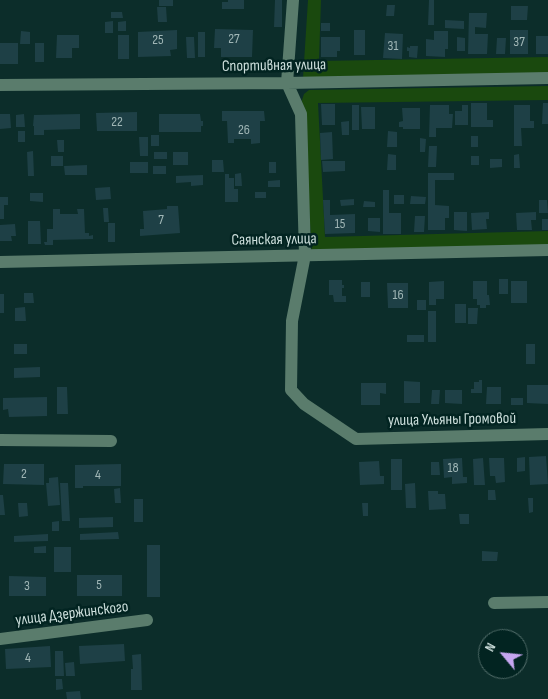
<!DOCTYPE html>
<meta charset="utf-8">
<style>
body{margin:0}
#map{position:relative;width:548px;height:699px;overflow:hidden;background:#0c2d2a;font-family:"Sofia Sans Condensed",sans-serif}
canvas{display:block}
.north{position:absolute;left:478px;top:629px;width:50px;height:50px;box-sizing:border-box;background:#022421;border:1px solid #536e6b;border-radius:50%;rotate:298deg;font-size:14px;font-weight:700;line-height:20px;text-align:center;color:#ccdedb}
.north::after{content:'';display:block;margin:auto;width:18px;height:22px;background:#c5a6f0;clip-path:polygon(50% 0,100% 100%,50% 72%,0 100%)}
</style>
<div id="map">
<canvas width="548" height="699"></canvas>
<div class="north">N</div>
</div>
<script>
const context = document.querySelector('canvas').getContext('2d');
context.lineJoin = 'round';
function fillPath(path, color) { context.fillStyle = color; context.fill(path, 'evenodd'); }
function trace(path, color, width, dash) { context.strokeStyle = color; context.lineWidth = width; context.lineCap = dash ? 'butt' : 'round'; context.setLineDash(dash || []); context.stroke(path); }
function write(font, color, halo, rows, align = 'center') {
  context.font = font + ' "Sofia Sans Condensed",sans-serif'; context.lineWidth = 5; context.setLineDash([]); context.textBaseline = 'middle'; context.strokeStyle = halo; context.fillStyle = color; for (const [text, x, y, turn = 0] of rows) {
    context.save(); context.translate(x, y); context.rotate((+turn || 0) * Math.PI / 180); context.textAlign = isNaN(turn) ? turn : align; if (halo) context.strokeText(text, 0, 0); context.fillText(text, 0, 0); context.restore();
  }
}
const green = new Path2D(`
 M308 0H321L319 61 548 57V74L303 78Z
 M548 86V100L318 103 325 237 548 231V249L312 254 302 100 304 94 309 90Z`);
const building = new Path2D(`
 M159 0H173V6H159Z
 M228 0H244V9H222V2H228Z
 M275 0H282V27H274Z
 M429 0H434V25H428Z
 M387 5H395L394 16H386Z
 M511 6H528L527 20H511Z
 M157 7H166L167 22H158Z
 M111 12H122L123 18H111Z
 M469 13H487L486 28 475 27V34H488L487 54H468Z
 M445 20 464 21V29L445 28Z
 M113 21V33H105V22Z
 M126 21V31H118V22Z
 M321 23H330V31H321Z
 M215 29 253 30 252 57H221V48H214Z
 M177 30V49L170 50 171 56 138 57V32Z
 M354 30H365V55H354Z
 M510 30H528V54H510Z
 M21 31 30 32V44H20Z
 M434 31H448V49H445V57L426 56V39L434 40Z
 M198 32H205V57H198Z
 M385 33 403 34 402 59 383 58Z
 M57 35H79V48H72V58H56Z
 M118 35H129V59H118Z
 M536 36H548V54H536Z
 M186 37H194L195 58H187Z
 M321 37H340V51H337V57H321Z
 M457 37 465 38V51H457Z
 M497 38H506L505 54H496Z
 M0 43H18V64H0Z
 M35 43H44V62H35Z
 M410 46H418L417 58 409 57V51H407V47L410 48Z
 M471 103H487V120H493V127H471Z
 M543 103H548V124H542Z
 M321 104H335V125H322Z
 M352 105H359V130H352Z
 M430 105H449V114H453L452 128H436V137H429Z
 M462 105H468V125H455V111H462Z
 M514 105H530V121H534V128H521L522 146H514Z
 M361 107H375V129H362Z
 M402 108H420V129H403V127H399V122L403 121Z
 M222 111H264L265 121H260V143L251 144V139H234V143H228L227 121H222Z
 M137 112V131H97L96 113Z
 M0 114H10L11 128 0 129Z
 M24 114 25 127H16V115Z
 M80 114V129L44 130V135H34V126H33L34 115Z
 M159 114H200L201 121H203V126H201V132H159Z
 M349 121V135H342L341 122Z
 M18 131H25V142H18Z
 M388 131 397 132V147H387Z
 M332 132 333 159 321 160 320 133Z
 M151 135H159V146H151Z
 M471 136H478V147H471Z
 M139 137H148V156H140Z
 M420 138 426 139 425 152H420Z
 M57 140H64V152H58Z
 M429 146H437L436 167H428Z
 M33 151 34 176H28L27 152Z
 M154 152H167V159H154Z
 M173 152H188V165H173Z
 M388 154 396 155V170H387Z
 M519 154 520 168H514V155Z
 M51 156H63V166H51Z
 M471 156H479V165H471Z
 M490 159H502V167L490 168Z
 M212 160H223L224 172H212Z
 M322 161H345V171L323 172Z
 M130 162H148V173H130Z
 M269 162H276V173H269Z
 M87 165V175H65L64 166Z
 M153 166H166V174H153Z
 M241 173 242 186H235V174Z
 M428 173H454V180H435V205L449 206V218H445V230H428Z
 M225 174H229V178H234V189H238V202H225Z
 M203 175V185L191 186V182L176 183V176Z
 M280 180V187H268V181Z
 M110 187 111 199 96 200 95 188Z
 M383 190H389V213H401V234H383Z
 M255 192H266V198H255Z
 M30 193H43V202L30 201Z
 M394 195H404V204H394Z
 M411 196 426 197 425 204H410Z
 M0 197H8V205H4V219H0Z
 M354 199V205L341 206 340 200Z
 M323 200H330V215L355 214V233L325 234Z
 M539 200H547L548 213H539Z
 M364 201 375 202V207H363Z
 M167 206H178L180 233 140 236V229H144L143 211 167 209Z
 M103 208H108L109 222H104Z
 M53 209H60V214H78L77 209H84L85 233H89V236L93 235V239L53 240V245H45L44 242H47V229H53Z
 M454 212H467V231L454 230Z
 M489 212V219H486L487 229 472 230 471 213Z
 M536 212V220H531L532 230H517L516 213Z
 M415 216H425L424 232H414Z
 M368 218H380V232L368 231Z
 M542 219H548V230H542Z
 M28 221H40L41 244H28Z
 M108 223H115V242H108Z
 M15 224 16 236H11L12 241H0V225Z
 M499 279H508V294H499Z
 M329 280H342V285H344V288H342V296H346V302H334L333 295H329Z
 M444 281V299H436V305H429V282Z
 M473 281H487V295H489L490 305H486V308H480V305H477V299H473Z
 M511 281H527V303H511Z
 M361 282H370V297H361Z
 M387 283H408V308H388Z
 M24 293H33L34 303H24Z
 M0 294H4V313H0Z
 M417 300H426V310H417Z
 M455 304H466V323H455Z
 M25 307 26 321H15V308Z
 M468 308H478L477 324H468Z
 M428 311H436V342H428Z
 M407 335H424V342H407Z
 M14 344H27V354H14Z
 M526 344H535V364H526Z
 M40 367V377L14 378V368Z
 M479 380H482V393H471V389H474V382H479Z
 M404 381 420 382V403H404Z
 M361 383H386V394L380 393V405H361Z
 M527 385H548V404L527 403Z
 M57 387H67L68 414H57Z
 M487 387H501V404H486Z
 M432 390H440L439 404H431Z
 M445 390H462V404L445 403Z
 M47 397V416L9 417 8 409 3 410V398Z
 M511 398H523V405H511Z
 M546 456 548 484 530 485 529 457Z
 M525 457V471L517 472V458Z
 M462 458 463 477H467V483L452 484V477L444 478 443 459Z
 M483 458 485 485H474L473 459Z
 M489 458H504L505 482 496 483 495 476H490Z
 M391 459H402V490H391Z
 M379 461 380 476H384V484L360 485 359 462Z
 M431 462H439L440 475H431Z
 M4 464H44V485L3 484Z
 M121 464V486H83V488H75V465Z
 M58 477 60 505 48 506 46 483H49V478Z
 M60 483H68L70 521H62Z
 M415 483 416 508H406L405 484Z
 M120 488 121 503H115L114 489Z
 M488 490H495L496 500H488Z
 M428 491H438V494H445L446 509 429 510Z
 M0 495H3L5 515H0Z
 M528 498H533V512L529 513Z
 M134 499H143V522H134Z
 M18 503H27L28 516 19 517Z
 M362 503H368V516H363Z
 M459 514H469V524H460Z
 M113 517V527L79 528V518Z
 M59 521V531H52V522Z
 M118 532 119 539 80 540V534Z
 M48 534V541L14 542V536Z
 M147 545H160V597H147Z
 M46 546V553H34V547Z
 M54 547H71V572H54Z
 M482 551 498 552 497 561H482Z
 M77 575H122V596H77Z
 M9 576 46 577V596H9Z
 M124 644 125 661 80 664 79 646Z
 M50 646 51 667 6 669 5 649Z
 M55 651H63L64 676H55Z
 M141 654 142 690H131V669H133L132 655Z
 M74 662 75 676H66L65 663Z
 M56 679H62L63 689 56 690Z
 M80 691 81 699H67L66 692Z`);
const minor = new Path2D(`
 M293 0 287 83 301 114 305 255 292 321 291 390 304 404 356 439 548 434
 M0 85 287 83 548 78
 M0 262 548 250
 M0 440 111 441
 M494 603 548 602
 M0 639 147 620`);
const numberNames = [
 ["27",234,39],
 ["25",158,40],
 ["37",519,42],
 ["31",393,46],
 ["22",117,122],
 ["26",244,130],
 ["7",161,220],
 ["15",340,224],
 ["16",398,295],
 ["18",453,468],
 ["2",24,474],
 ["4",98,475],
 ["5",99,585],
 ["3",27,586],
 ["4",28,658]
];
const streetNames = [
 ["Спортивная улица",274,66,-1],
 ["Саянская улица",274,240,-1],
 ["улица Ульяны Громовой",452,420,-1],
 ["улица Дзержинского",72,614,-7]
];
fillPath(green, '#1a490e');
fillPath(building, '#1e4046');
trace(minor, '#5a7c6c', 12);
write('14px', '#a0b6b6', null, numberNames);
write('16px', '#ccdedb', '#022421', streetNames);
</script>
